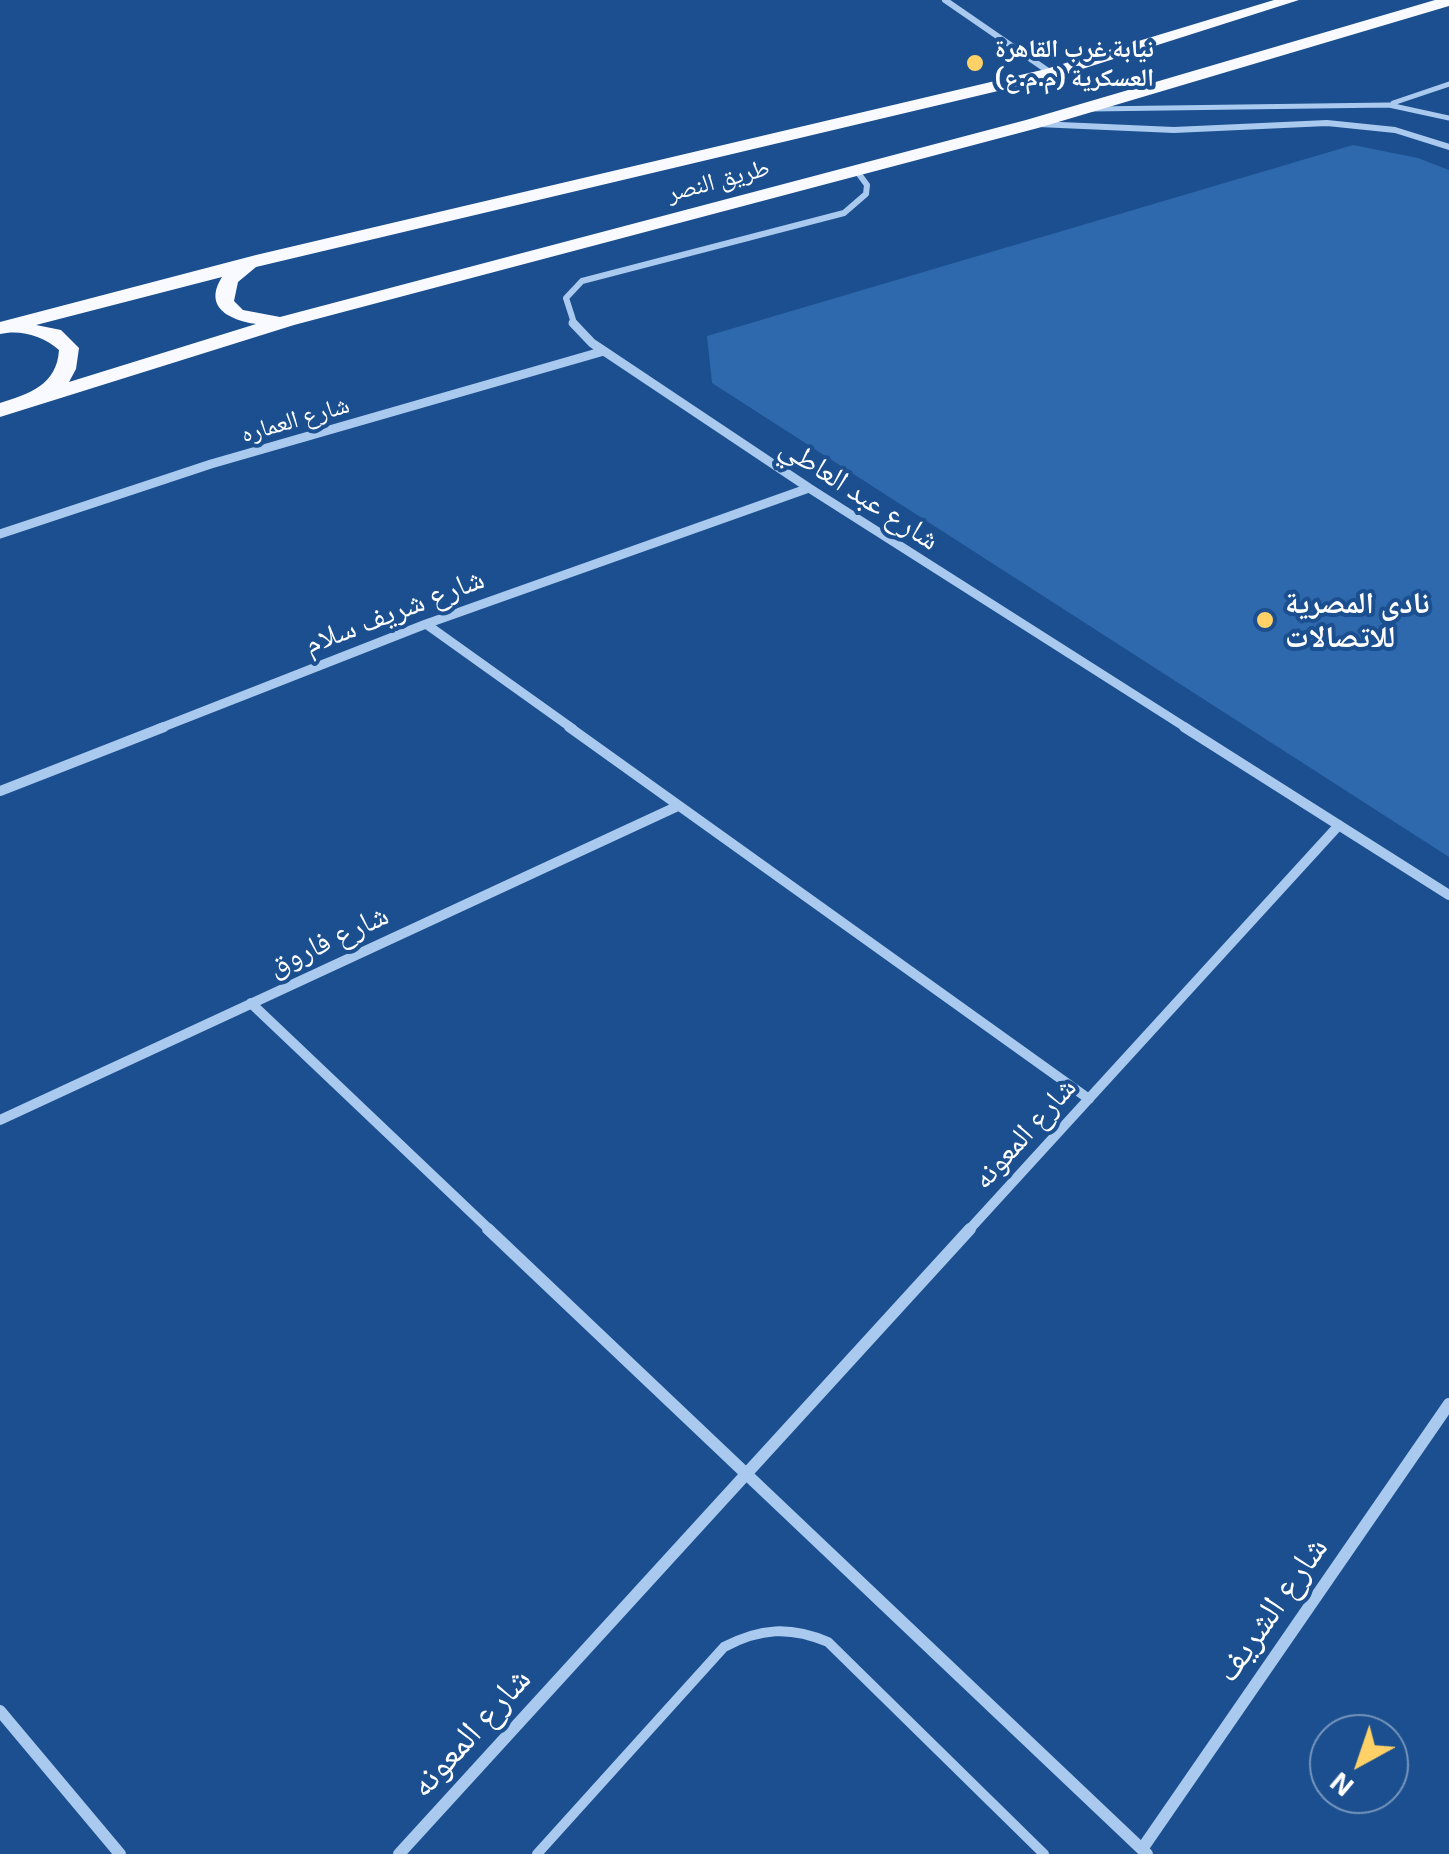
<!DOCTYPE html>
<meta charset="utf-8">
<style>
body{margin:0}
#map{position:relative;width:1449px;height:1854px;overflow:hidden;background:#1b4f8f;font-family:"Exo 2",sans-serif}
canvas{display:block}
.north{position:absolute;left:1309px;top:1714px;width:100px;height:100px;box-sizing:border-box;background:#1b4f8f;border:2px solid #7695bc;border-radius:50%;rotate:220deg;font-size:28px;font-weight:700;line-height:40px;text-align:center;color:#fff}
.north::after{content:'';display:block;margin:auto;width:35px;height:45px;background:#ffd166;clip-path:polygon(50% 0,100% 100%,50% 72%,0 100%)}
</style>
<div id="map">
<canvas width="1449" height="1854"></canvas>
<div class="north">N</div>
</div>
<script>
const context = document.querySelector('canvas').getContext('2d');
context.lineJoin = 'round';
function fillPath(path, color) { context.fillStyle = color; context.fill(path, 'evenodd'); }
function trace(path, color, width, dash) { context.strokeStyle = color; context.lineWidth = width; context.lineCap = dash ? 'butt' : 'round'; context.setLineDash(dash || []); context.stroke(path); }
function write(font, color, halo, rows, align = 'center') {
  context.font = font + ' "Exo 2","Noto Naskh Arabic",sans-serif'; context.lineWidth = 8; context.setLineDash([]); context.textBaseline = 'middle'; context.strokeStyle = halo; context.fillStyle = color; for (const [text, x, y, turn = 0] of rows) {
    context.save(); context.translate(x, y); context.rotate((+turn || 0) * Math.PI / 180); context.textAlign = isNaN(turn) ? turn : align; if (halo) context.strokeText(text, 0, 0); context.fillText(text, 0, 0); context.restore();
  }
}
const green = new Path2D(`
 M1353 145 1418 158 1449 170V857L712 383 707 336Z`);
const serviceFar1 = new Path2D(`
 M1393 103 1449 84
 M1092 109 1389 105 1449 118`);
const service = new Path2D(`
 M537 1854 724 1647C760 1628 790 1626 828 1642L1044 1854`);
const minorFar3 = new Path2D(`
 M945 0 1051 73
 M1038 124 1174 130 1327 123 1395 130 1449 147
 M575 326 566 298 582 281 844 213 866 194 867 185 856 170`);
const minorFar2 = new Path2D(`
 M573 323 592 343 809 488 1188 729
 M0 534 211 464 604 351
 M426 624 573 729
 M158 729 426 624 809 488`);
const minorFar1 = new Path2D(`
 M569 727 1089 1099
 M1184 727 1449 895
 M0 791 164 727
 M251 1003 491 1231
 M0 1120 678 806
 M968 1231 1339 825`);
const minor = new Path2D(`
 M488 1229 1147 1854
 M0 1711 120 1854
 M1142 1849 1449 1404
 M399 1854 970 1229`);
const trunk = new Path2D(`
 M1274 0H1299L1057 77 256 267 238 282 234 301 243 310 280 317 1026 120 1435 0H1449V6L1038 128 294 325 0 417V403C29 394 57 385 59 350 44 336 20 329 0 334V322L256 255 1046 69ZM222 277C203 307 229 320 256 324L69 382 76 369 79 348 61 330 36 325Z`);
const markers = [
 [975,63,10,"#ffd166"],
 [1265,620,10,"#ffd166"]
];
const farPoinames = [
 ["نيابة غرب القاهرة",995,49],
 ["العسكرية (م.م.ع)",995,78]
];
const farStreetnames = [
 ["طريق النصر",718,180,-15],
 ["شارع العماره",295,419,-16]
];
const streetNames = [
 ["شارع عبد العاطي",860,493,33],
 ["شارع شريف سلام",394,611,-21],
 ["شارع فاروق",328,940,-25],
 ["شارع المعونه",1024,1133,-48]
];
const poiNames = [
 ["نادى المصرية",1285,603],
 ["للاتصالات",1285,637]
];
const nearStreetnames = [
 ["شارع الشريف",1271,1609,-55],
 ["شارع المعونه",470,1732,-48]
];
fillPath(green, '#2e69ad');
trace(serviceFar1, '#a9c9ee', 5);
trace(service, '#a9c9ee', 10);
trace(minorFar3, '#a9c9ee', 6);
trace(minorFar2, '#a9c9ee', 9);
trace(minorFar1, '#a9c9ee', 10);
trace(minor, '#a9c9ee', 12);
fillPath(trunk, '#f8faff');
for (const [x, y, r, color] of markers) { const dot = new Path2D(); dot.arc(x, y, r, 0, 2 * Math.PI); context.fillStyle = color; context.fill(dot); trace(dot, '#1b4f8f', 4); }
write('bold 25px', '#fff', '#1b4f8f', farPoinames, 'left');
write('25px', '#fff', '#1b4f8f', farStreetnames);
write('30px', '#fff', '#1b4f8f', streetNames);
write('bold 30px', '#fff', '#1b4f8f', poiNames, 'left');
write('35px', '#fff', '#1b4f8f', nearStreetnames);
</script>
